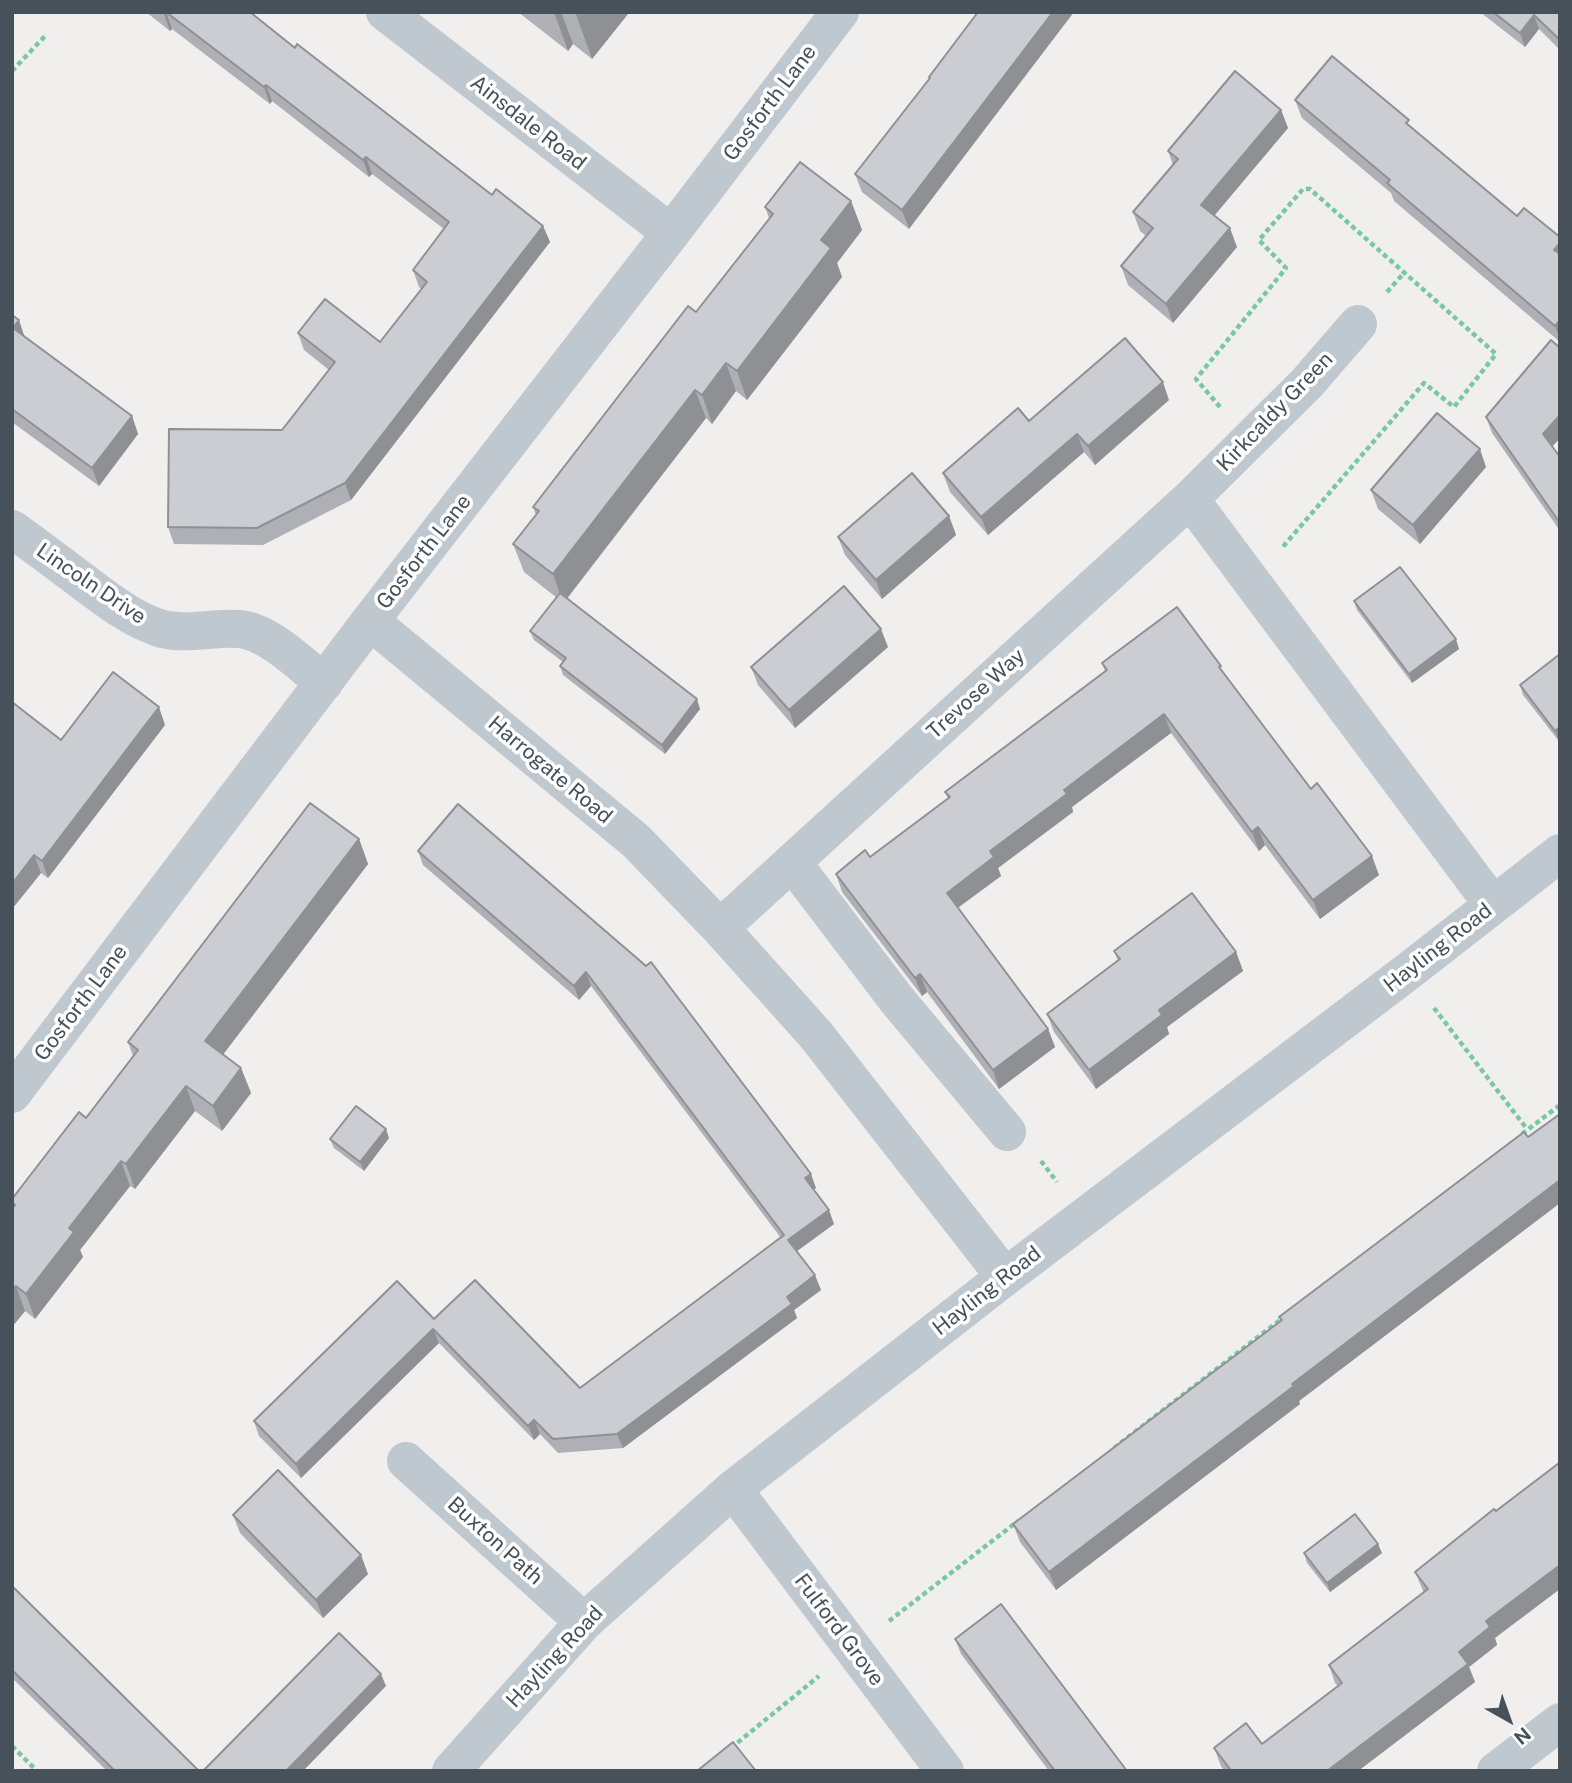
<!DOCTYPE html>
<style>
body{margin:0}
#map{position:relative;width:1572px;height:1783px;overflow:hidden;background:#f1eeee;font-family:"Public Sans",sans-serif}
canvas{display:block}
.frame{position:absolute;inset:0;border:14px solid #47515a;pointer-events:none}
.north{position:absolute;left:1474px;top:1685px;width:70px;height:70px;-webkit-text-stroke:5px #fff;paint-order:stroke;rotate:140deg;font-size:19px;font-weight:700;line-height:28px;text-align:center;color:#47515a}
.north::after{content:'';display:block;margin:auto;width:24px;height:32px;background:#47515a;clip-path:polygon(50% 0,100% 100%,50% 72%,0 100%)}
</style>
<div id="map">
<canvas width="1572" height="1783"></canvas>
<div class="frame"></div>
<div class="north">N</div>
</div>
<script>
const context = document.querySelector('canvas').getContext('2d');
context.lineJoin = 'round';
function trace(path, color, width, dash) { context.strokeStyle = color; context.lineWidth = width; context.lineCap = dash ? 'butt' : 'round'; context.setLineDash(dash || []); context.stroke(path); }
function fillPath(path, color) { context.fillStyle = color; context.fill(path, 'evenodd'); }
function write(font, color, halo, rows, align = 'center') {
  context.font = font + ' "Public Sans",sans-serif'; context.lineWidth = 7; context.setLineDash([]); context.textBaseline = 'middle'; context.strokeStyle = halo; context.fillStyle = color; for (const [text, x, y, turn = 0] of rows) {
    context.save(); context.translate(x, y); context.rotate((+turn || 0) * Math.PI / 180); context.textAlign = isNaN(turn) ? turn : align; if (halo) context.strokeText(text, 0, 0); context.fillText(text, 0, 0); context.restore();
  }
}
const path = new Path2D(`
 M12 71 46 35
 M1387 292 1404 273
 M1220 407 1196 379 1286 268 1259 240 1303 189H1310L1496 354 1454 407 1424 383 1281 549
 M1434 1008 1527 1129
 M1522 1134 1560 1105
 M1041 1161 1057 1182
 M1114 1448 1284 1317
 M889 1621 1018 1521
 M12 1746 37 1771
 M731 1748 819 1676`);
const minor = new Path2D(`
 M385 12 671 233
 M1190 499 1307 383 1358 324
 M12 529C37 547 61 565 86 584 109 601 132 619 159 628 185 636 213 627 239 629 268 631 302 665 324 683
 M370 621 636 841 720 928
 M792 862 897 1000 1007 1132
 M12 1094 370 621 671 233 840 12
 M1005 1277 816 1035 720 928 1190 499 1493 905
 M406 1461 584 1622
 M733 1489 945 1771
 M451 1771 584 1622 733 1489 1005 1277 1406 973 1560 853
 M1496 1771 1560 1722`);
const wall = new Path2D(`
 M146 12H250L295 48 492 195 543 226 550 242 351 500 263 545 174 544 168 527 282 430 329 370 304 350 298 333 380 342 421 289 419 287 413 270 444 229 372 174 369 177 272 101 270 104 172 29 170 31Z
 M518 12H627L628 14 592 59 573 44 568 51Z
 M978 12 909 229 862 192 855 174 929 79V77Z
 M1480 12H1560V50L1539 29 1525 47Z
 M1295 100 1412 128 1517 216 1560 237V342L1394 201 1391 193 1302 118Z
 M1281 110 1288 128 1214 216 1237 247 1173 323 1128 285 1121 266 1146 236 1140 231 1133 212 1173 165 1168 151Z
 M851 201 862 230 837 263 842 277 747 400 736 391 712 424 706 418 567 599 700 709 665 754 563 675 560 666 563 662 534 640 530 631 557 598 524 572 513 544 536 515 533 507 696 312 769 218 765 207Z
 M12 315 25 337 132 416 138 434 99 486 12 422Z
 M1560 348V438L1552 447 1560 457V531L1492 433 1486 417Z
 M1169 400 1095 465 1084 452 988 535 950 492 943 473 1029 421Z
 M1486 467 1420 544 1378 509 1371 490Z
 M949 516 956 535 882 599 845 555 838 537Z
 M1354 601 1459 649 1412 683 1357 610Z
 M888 647 795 728 758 685 751 667Z
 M1560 654 1558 740 1523 695 1520 685Z
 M1102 663 1224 674 1311 789 1379 875 1320 919 1265 845 1259 851 1171 733 1072 807 1073 812 998 868 1001 876 958 908 1048 1029 1055 1047 999 1089 927 992 922 996 842 892 836 874 870 857 948 799 945 792 1105 671Z
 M12 702 61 740 165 725 48 878 41 873 12 909Z
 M458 804 816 1188 814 1189 834 1224 797 1251 821 1290 794 1310 797 1318 623 1448 558 1453 540 1434 534 1440 439 1343 301 1478 259 1436 254 1421 434 1319 580 1388 781 1238 591 986 579 1000 423 865 418 851Z
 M359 839 368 864 223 1055 241 1068 251 1093 222 1131 195 1111 135 1189 130 1186 80 1250 83 1257 35 1319 25 1311 12 1327V1199L86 1118 133 1056 128 1042Z
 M1114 951 1236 952 1243 971 1167 1027 1169 1034 1096 1089 1054 1032 1047 1014 1118 961Z
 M1560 1114V1203L1299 1401 1300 1404 1056 1590 1020 1542 1013 1524 1281 1321 1279 1317 1528 1137Z
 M389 1138 364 1171 334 1148 330 1139Z
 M233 1515 368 1574 323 1618 240 1533Z
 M1304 1553H1382L1330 1592 1307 1563Z
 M1415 1572 1495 1638 1497 1645 1469 1667 1475 1682 1358 1771H1224L1221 1766 1214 1748 1262 1744 1338 1686 1335 1683 1329 1665 1424 1593Z
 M12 1586 199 1771H107L12 1678Z
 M955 1639 1127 1771H1049L961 1654Z`);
const shadedWall = new Path2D(`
 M166 12 172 29 170 31 164 14Z
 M554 12H561L573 44 568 51Z
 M578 12H627L628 14 592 59 576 14Z
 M1053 12H1074L909 229 902 210Z
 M1534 15 1539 29 1525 47 1520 33Z
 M266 85 272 101 270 104 264 87Z
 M1281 110 1288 128 1208 223 1201 205Z
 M366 157 372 174 369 177 363 160Z
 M851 201 862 230 837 263 842 277 747 400 737 371 821 240Z
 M543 226 550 242 351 500 345 483Z
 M1230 228 1237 247 1173 323 1166 304Z
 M1560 243V265L1554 250Z
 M19 320 25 338 13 328Z
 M1560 320V339L1555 326Z
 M726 363 736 391 712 424 702 395Z
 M1163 382 1169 400 1095 465 1088 446Z
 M695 390 706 418 563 603 553 574Z
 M1560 415V438L1549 450 1543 434Z
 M132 416 138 434 99 486 92 468Z
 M1077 434 1084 452 988 535 981 517Z
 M1480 449 1486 467 1420 544 1413 525Z
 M949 516 956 535 882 599 876 580Z
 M881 629 888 647 795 728 789 710Z
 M1456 639 1459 649 1412 683 1409 674Z
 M697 699 700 709 665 754 662 745Z
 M159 707 165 725 48 878 42 861Z
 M1164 714 1171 733 1072 807 1073 812 998 868 1001 876 953 911 947 893 990 851 1064 790Z
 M1560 727V739L1558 740 1555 731Z
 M1258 827 1265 845 1259 851 1252 832Z
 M359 839 368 864 214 1066 205 1041Z
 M34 855 41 873 12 909V884Z
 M1372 856 1379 875 1320 919 1313 900Z
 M1236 952 1243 971 1167 1027 1169 1034 1096 1089 1089 1070 1159 1010Z
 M586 972 591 986 579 1000 574 986Z
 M920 974 927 992 922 996 915 978Z
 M1048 1029 1055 1047 999 1089 993 1070Z
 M241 1068 251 1093 222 1131 213 1106Z
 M186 1086 195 1111 135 1189 126 1164Z
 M386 1129 389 1138 364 1171 360 1162Z
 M121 1161 130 1186 80 1250 83 1257 35 1319 26 1294 69 1228Z
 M811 1174 816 1188 810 1192 805 1178Z
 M1560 1180V1203L1299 1401 1300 1404 1056 1590 1049 1572 1292 1384Z
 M829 1210 834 1224 793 1254 788 1240Z
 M815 1275 821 1290 794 1310 797 1318 623 1448 617 1434Z
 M16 1286 25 1311 12 1327V1290Z
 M433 1329 439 1343 301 1478 296 1464Z
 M534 1420 540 1434 534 1440 528 1426Z
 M1378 1544 1382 1553 1330 1592 1327 1583Z
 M361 1555 368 1574 323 1618 316 1600Z
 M1560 1565V1589L1495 1638 1497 1645 1469 1667 1475 1682 1358 1771H1327L1459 1652 1486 1621Z
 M381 1674 386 1686 303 1771H286Z`);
const building = new Path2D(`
 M166 12H250L295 48 297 44 492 195 496 189 543 226 345 483 257 528 168 527 169 429 282 430 335 362 298 333 312 315 325 299 380 342 427 282 413 270 449 222 366 157 363 160 266 85 264 87Z
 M978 12H1053L902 210 855 174 930 78 929 77Z
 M1493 12H1560V40L1534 15 1520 33Z
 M1332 56 1409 120 1406 123 1517 216 1524 208 1560 237V243L1554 250 1560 254V320L1555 326 1387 183 1390 180 1295 100Z
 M1235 71 1281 110 1201 205 1230 228 1166 304 1121 266 1153 228 1133 212 1178 159 1168 151Z
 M800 162 851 201 821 240 831 248 737 371 726 363 702 395 695 390 553 574 513 544 539 511 533 507 688 306 696 312 773 214 765 207Z
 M12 315 19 320 13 328 132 416 92 468 12 409Z
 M1125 338 1163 382 1088 446 1077 434 981 517 943 473 1018 408 1029 421Z
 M1551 340 1560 348V415L1543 434 1560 457V523L1486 417Z
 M1437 413 1480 449 1413 525 1371 490Z
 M912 473 949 516 876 580 838 537Z
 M1400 567 1456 639 1409 674 1354 601Z
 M844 586 881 629 789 710 751 667Z
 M560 593 697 699 662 745 560 666 566 658 530 631Z
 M1177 607 1221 666 1219 667 1311 789 1317 783 1372 856 1313 900 1258 827 1252 832 1164 714 1064 790 1067 794 990 851 994 857 947 893 1048 1029 993 1070 920 974 915 978 836 874 865 850 870 857 950 797 945 792 1107 670 1102 663Z
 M1560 654V727L1555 731 1520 685Z
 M113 672 159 707 42 861 34 855 12 884V702L61 740Z
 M310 803 359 839 205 1041 241 1068 213 1106 186 1086 126 1164 121 1161 69 1228 74 1232 26 1294 16 1286 12 1290V1209L15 1205 12 1202V1199L79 1112 86 1118 138 1050 128 1042Z
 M458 804 646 966 651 962 811 1174 805 1178 829 1210 788 1240 815 1275 787 1297 792 1304 617 1434 553 1439 534 1420 528 1426 433 1329 296 1464 254 1421 397 1281 434 1319 475 1280 580 1388 784 1235 586 972 574 986 418 851Z
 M1192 893 1236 952 1159 1010 1162 1015 1089 1070 1047 1014 1120 959 1114 951Z
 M356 1106 386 1129 360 1162 330 1139Z
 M1560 1114V1180L1292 1384 1294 1386 1049 1572 1013 1524 1282 1320 1279 1317 1524 1132 1528 1137Z
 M1559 1463 1560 1565 1486 1621 1490 1627 1459 1652 1468 1664 1327 1771H1227L1230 1769 1214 1748 1246 1723 1262 1744 1342 1683 1329 1665 1428 1589 1415 1572 1494 1509 1496 1511Z
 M278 1470 361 1555 316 1600 233 1515Z
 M1355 1514 1378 1544 1327 1583 1304 1553Z
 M12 1586 199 1771H115L12 1670Z
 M1001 1604 1127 1771H1055L955 1639Z
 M339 1633 381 1674 286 1771H203Z
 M733 1742 756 1771H697Z`);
const streetNames = [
 ["Gosforth Lane",770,103,-53],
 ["Ainsdale Road",528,123,38],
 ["Kirkcaldy Green",1275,412,-46],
 ["Gosforth Lane",424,552,-52],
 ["Lincoln Drive",91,584,34],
 ["Trevose Way",976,694,-42],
 ["Harrogate Road",550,770,40],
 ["Hayling Road",1438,948,-38],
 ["Gosforth Lane",81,1003,-53],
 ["Hayling Road",987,1291,-38],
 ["Buxton Path",495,1541,42],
 ["Fulford Grove",839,1630,53],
 ["Hayling Road",555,1657,-47]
];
trace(path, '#78c8a1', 4.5, [5, 3.5]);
trace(minor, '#bfc8cf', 38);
fillPath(wall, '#afb0b5');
fillPath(shadedWall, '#8e9094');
fillPath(building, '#cbcdd3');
trace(building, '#8e9094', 2);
write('21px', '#47515a', '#fff', streetNames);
</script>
